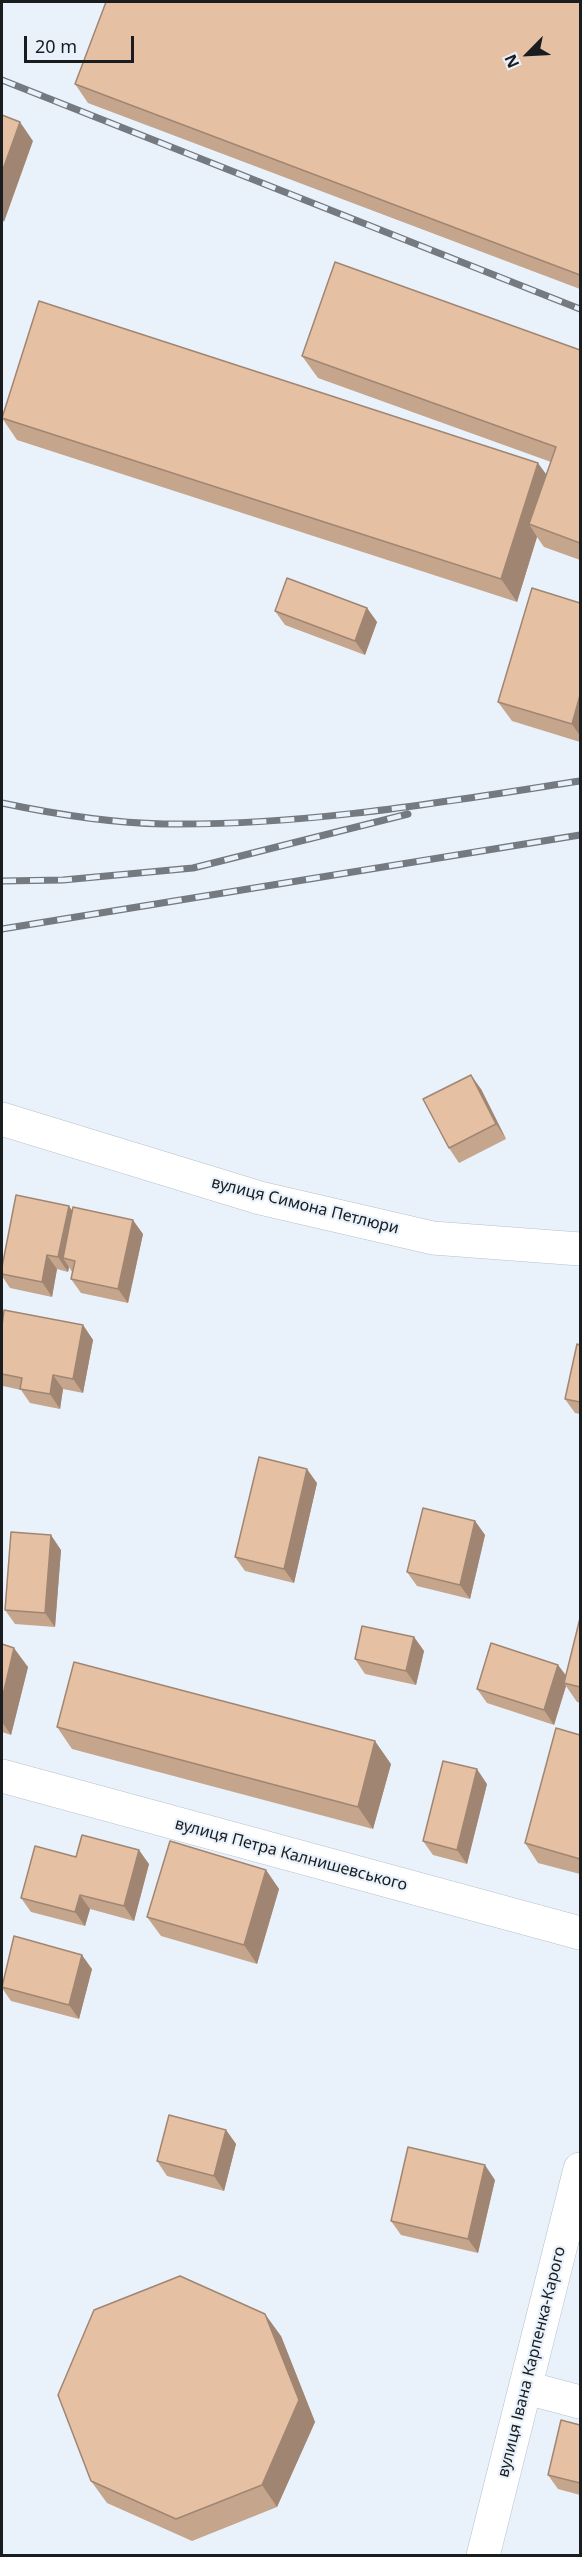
<!DOCTYPE html>
<meta charset="utf-8">
<style>
body{margin:0}
#map{position:relative;width:582px;height:2557px;overflow:hidden;background:#e9f2fb;font-family:"Noto Sans",sans-serif}
canvas{display:block}
.frame{position:absolute;inset:0;border:3px solid #1a1d20;pointer-events:none}
.north{position:absolute;left:498px;top:24px;width:60px;height:60px;-webkit-text-stroke:4px #e9f2fb;paint-order:stroke;rotate:246deg;font-size:16px;font-weight:700;line-height:24px;text-align:center;color:#1a1d20}
.north::after{content:'';display:block;margin:auto;width:21px;height:27px;background:#1a1d20;clip-path:polygon(50% 0,100% 100%,50% 72%,0 100%)}
.scale{position:absolute;left:24px;top:36px;width:110px;height:27px;box-sizing:border-box;border:3px solid #1a1d20;border-top:0;padding-left:8px;font-size:18px;line-height:21px;white-space:nowrap;color:#1a1d20;-webkit-text-stroke:4px #e9f2fb;paint-order:stroke}
</style>
<div id="map">
<canvas width="582" height="2557"></canvas>
<div class="frame"></div>
<div class="north">N</div>
<div class="scale">20 m</div>
</div>
<script>
const context = document.querySelector('canvas').getContext('2d');
context.lineJoin = 'round';
function trace(path, color, width, dash) { context.strokeStyle = color; context.lineWidth = width; context.lineCap = dash ? 'butt' : 'round'; context.setLineDash(dash || []); context.stroke(path); }
function fillPath(path, color) { context.fillStyle = color; context.fill(path, 'evenodd'); }
function write(font, color, halo, rows, align = 'center') {
  context.font = font + ' "Noto Sans",sans-serif'; context.lineWidth = 4.5; context.setLineDash([]); context.textBaseline = 'middle'; context.strokeStyle = halo; context.fillStyle = color; for (const [text, x, y, turn = 0] of rows) {
    context.save(); context.translate(x, y); context.rotate((+turn || 0) * Math.PI / 180); context.textAlign = isNaN(turn) ? turn : align; if (halo) context.strokeText(text, 0, 0); context.fillText(text, 0, 0); context.restore();
  }
}
const street = new Path2D(`
 M2 1776 580 1933
 M527 2388 580 2402
 M483 2556 580 2169`);
const secondary = new Path2D(`
 M2 1119 260 1198 433 1238 580 1249`);
const rail = new Path2D(`
 M2 80 580 309
 M2 803C54 814 110 823 164 824 304 826 443 802 580 781
 M2 881 63 880 193 868 408 814
 M2 929 580 835`);
const wall = new Path2D(`
 M580 2V289L88 103 75 84Z
 M580 350V560L544 547 537 537 517 602 17 440 2 418 546 474 551 462 318 378 302 356Z
 M580 603V742L512 721 498 702Z
 M367 608 377 622 365 655 285 625 275 611Z
 M481 1089 506 1139 459 1163 449 1148Z
 M73 1211 143 1234 128 1303 81 1293 71 1279 72 1272 69 1267 68 1272 57 1269 52 1297 10 1288 2 1276V1267Z
 M83 1325 93 1340 83 1393 63 1389 60 1409 30 1403 21 1390 3 1386 2 1384V1326Z
 M580 1345V1414L575 1413 565 1399Z
 M317 1483 294 1583 245 1571 235 1557Z
 M475 1521 485 1535 470 1599 417 1586 407 1572Z
 M61 1550 55 1627 15 1624 5 1610Z
 M580 1618V1703L577 1702 566 1686 554 1725 487 1703 477 1689 558 1665 566 1675Z
 M414 1637 424 1651 416 1685 365 1674 355 1659Z
 M2 1644 28 1667 11 1735 2 1732Z
 M57 1727 391 1764 373 1829 72 1749Z
 M580 1735V1874L538 1863 525 1843Z
 M487 1784 467 1864 433 1855 423 1841Z
 M76 1857 149 1864 134 1921 90 1909 85 1926 31 1912 21 1898Z
 M266 1870 279 1889 257 1964 161 1936 147 1917Z
 M92 1969 79 2019 11 2001 2 1988V1984Z
 M226 2130 236 2144 224 2191 167 2176 157 2161Z
 M495 2180 478 2253 401 2235 391 2221Z
 M281 2336 315 2422 277 2507 192 2541 107 2503 91 2481Z
 M580 2425V2495L558 2489 548 2475Z`);
const shadedWall = new Path2D(`
 M20 122 33 141 4 222 2 219V172Z
 M538 463 554 485 529 524 537 537 517 602 501 579Z
 M367 608 377 622 365 655 355 641Z
 M580 695V736L572 724Z
 M471 1075 481 1089 506 1139 496 1124Z
 M69 1206 79 1220 63 1258 69 1267 68 1272 58 1257Z
 M133 1220 143 1234 128 1303 118 1289Z
 M47 1255 57 1269 52 1297 42 1282Z
 M83 1325 93 1340 83 1393 73 1379Z
 M53 1375 63 1389 60 1409 50 1394Z
 M307 1469 317 1483 294 1583 284 1569Z
 M475 1521 485 1535 470 1599 460 1585Z
 M51 1535 61 1550 55 1627 45 1613Z
 M414 1637 424 1651 416 1685 406 1671Z
 M14 1648 28 1667 11 1735 2 1722V1699Z
 M558 1665 568 1679 564 1683 566 1686 554 1725 544 1710Z
 M375 1741 391 1764 373 1829 358 1807Z
 M477 1769 487 1784 467 1864 457 1850Z
 M139 1850 149 1864 134 1921 124 1906Z
 M266 1870 279 1889 257 1964 244 1945Z
 M80 1895 90 1909 85 1926 75 1912Z
 M82 1955 92 1969 79 2019 69 2005Z
 M226 2130 236 2144 224 2191 214 2176Z
 M485 2165 495 2180 478 2253 468 2239Z
 M265 2314 281 2336 315 2422 277 2507 262 2485Z`);
const building = new Path2D(`
 M106 2H580V275L75 84Z
 M2 115 20 122 2 172Z
 M335 262 580 350V543L529 524 556 447 302 356Z
 M39 301 538 463 501 579 2 418Z
 M287 578 367 608 355 641 275 611Z
 M532 588 580 603V695L572 724 498 702Z
 M471 1075 496 1124 449 1148 423 1099Z
 M16 1195 69 1206 58 1257 47 1255 42 1282 2 1274V1267Z
 M73 1207 133 1220 118 1289 71 1279 75 1261 63 1258Z
 M4 1310 83 1325 73 1379 53 1375 50 1394 20 1389 22 1378 2 1374V1326Z
 M577 1344 580 1345V1402L565 1399Z
 M259 1457 307 1469 284 1569 235 1557Z
 M423 1508 475 1521 460 1585 407 1572Z
 M11 1532 51 1535 45 1613 5 1610Z
 M580 1618V1687L564 1683Z
 M362 1626 414 1637 406 1671 355 1659Z
 M491 1643 558 1665 544 1710 477 1689Z
 M2 1644 14 1648 2 1699Z
 M74 1662 375 1741 358 1807 57 1727Z
 M556 1728 580 1735V1859L525 1843Z
 M443 1761 477 1769 457 1850 423 1841Z
 M82 1835 139 1850 124 1906 80 1895 75 1912 21 1898 35 1846 76 1857Z
 M170 1841 266 1870 244 1945 147 1917Z
 M14 1936 82 1955 69 2005 2 1987Z
 M169 2115 226 2130 214 2176 157 2161Z
 M408 2147 485 2165 468 2239 391 2221Z
 M180 2276 265 2314 299 2400 262 2485 176 2519 91 2481 58 2395 94 2310Z
 M561 2420 580 2425V2483L548 2475Z`);
const streetNames = [
 ["вулиця Симона Петлюри",305,1206,14],
 ["вулиця Петра Калнишевського",291,1855,15],
 ["вулиця Івана Карпенка-Карого",532,2362,-76]
];
trace(street, '#b7c0c8', 34);
trace(secondary, '#b7c0c8', 34);
trace(street, '#fff', 33);
trace(secondary, '#fff', 33);
trace(rail, '#747a80', 7);
trace(rail, '#e9f2fb', 4.5, [14]);
fillPath(wall, '#c5a58c');
fillPath(shadedWall, '#a08672');
fillPath(building, '#e5c0a3');
trace(building, '#a08672', 1.5);
write('16px', '#1a1d20', '#e9f2fb', streetNames);
</script>
